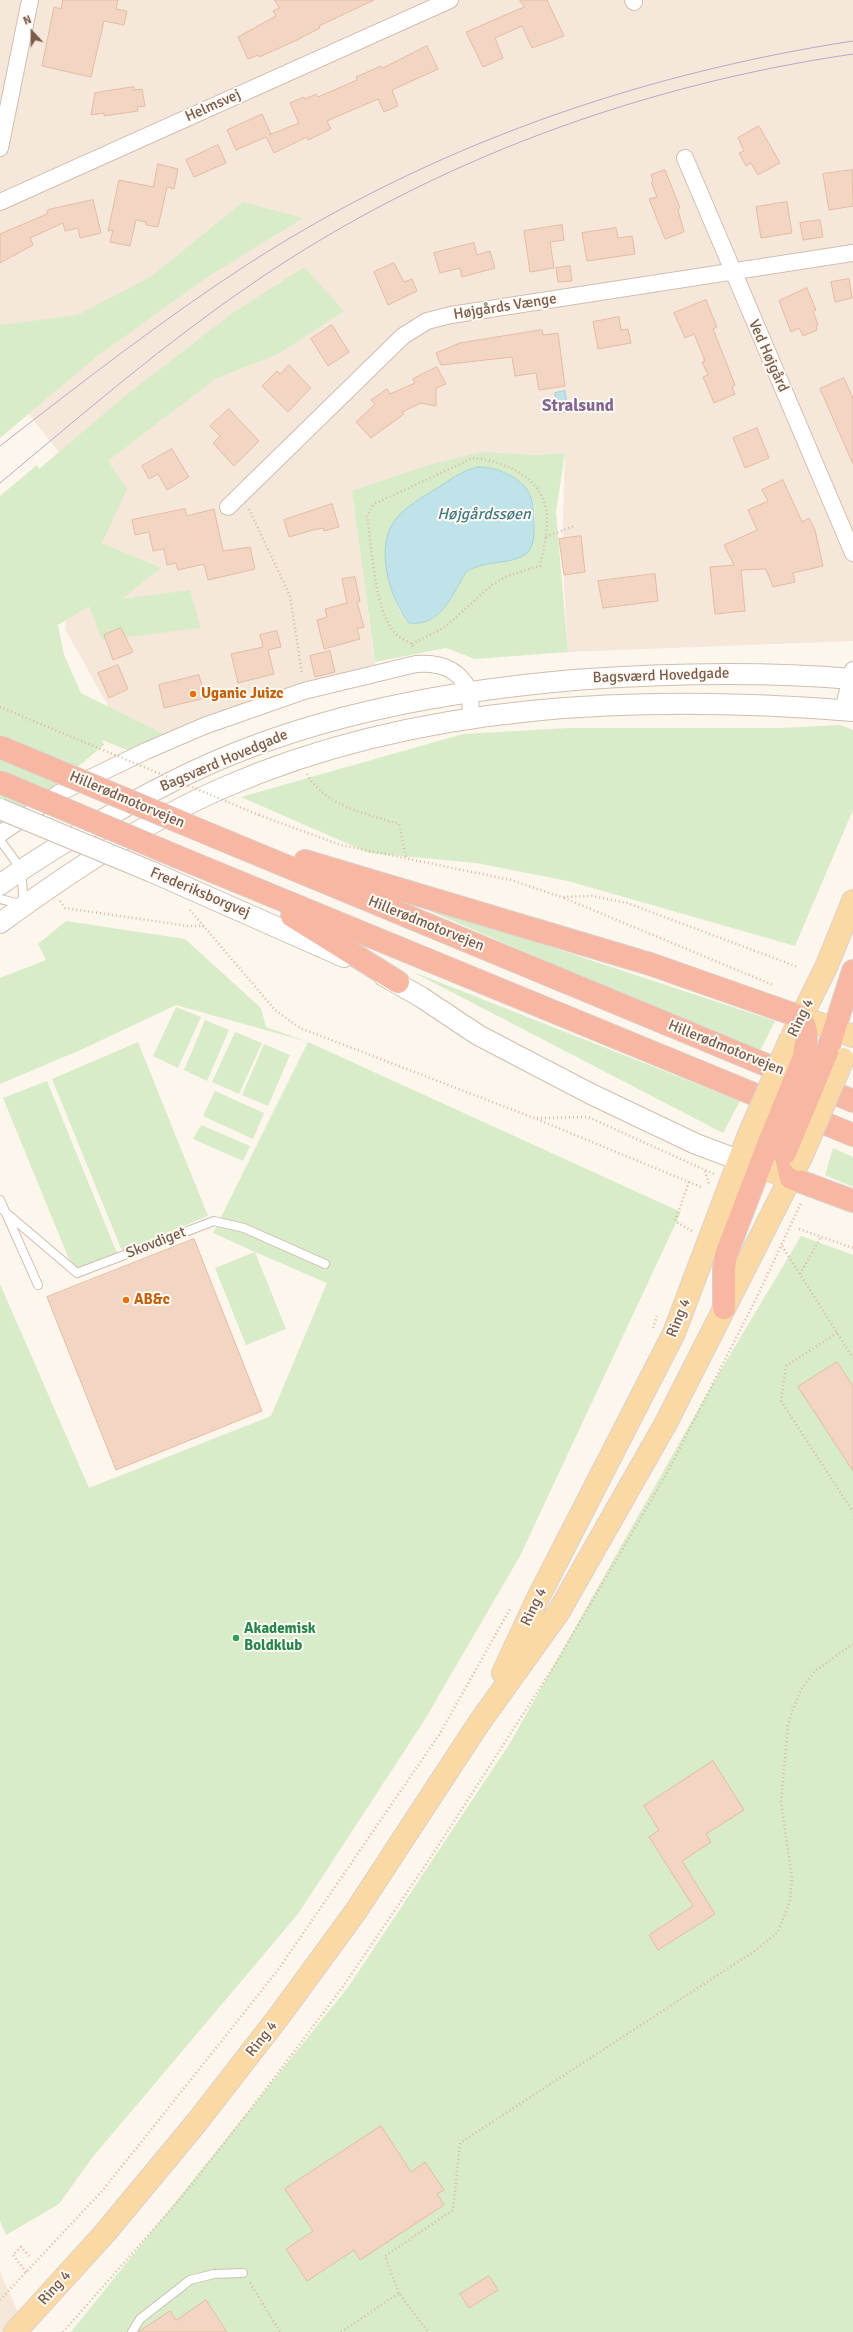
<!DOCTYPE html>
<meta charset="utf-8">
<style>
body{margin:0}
#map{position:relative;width:853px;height:2332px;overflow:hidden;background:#fdf6ec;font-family:Signika,sans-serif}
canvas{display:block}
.north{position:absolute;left:12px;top:12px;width:40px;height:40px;-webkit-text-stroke:3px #fffaf3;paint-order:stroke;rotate:338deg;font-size:11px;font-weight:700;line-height:16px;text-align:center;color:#7a5c4d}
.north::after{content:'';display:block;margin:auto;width:14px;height:18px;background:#7a5c4d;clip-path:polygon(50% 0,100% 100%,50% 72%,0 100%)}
</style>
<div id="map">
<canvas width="853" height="2332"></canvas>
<div class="north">N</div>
</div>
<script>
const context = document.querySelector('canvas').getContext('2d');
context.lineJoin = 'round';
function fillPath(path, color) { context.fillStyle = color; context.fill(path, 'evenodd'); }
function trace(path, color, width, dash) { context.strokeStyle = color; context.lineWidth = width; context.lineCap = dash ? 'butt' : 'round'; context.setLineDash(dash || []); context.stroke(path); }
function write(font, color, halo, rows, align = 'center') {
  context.font = font + ' Signika,sans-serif'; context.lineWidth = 4; context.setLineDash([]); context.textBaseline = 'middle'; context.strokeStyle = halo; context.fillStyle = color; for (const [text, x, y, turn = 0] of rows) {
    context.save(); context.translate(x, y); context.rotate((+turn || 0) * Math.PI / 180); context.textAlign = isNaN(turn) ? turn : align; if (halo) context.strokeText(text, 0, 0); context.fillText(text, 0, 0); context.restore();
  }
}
const residential = new Path2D(`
 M0 0H853V641L568 652 562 551 565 453 533 455 352 491 375 665 130 745 65 629 77 475 0 378Z
 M0 2271 4 2281 27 2332H0Z`);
const green = new Path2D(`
 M243 202 303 218 206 278 96 357 0 438V325L78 315 152 276Z
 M304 267 344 311 278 354 215 379 108 461 127 489 102 543 161 568 122 599 190 590 201 628 102 640 89 606 58 625 64 655 81 693 165 735 130 751 102 740 104 745 0 831V496L37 465 39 469 125 396 230 315Z
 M481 452 533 455 565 453 556 512 568 652 475 659 446 648 375 662 352 491 425 466ZM486 467C513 471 541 494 534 525 531 536 522 548 517 558L481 564 466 572C452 594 441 627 409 623L399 610 392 593Z
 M841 725 853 730V810L795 946 568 881 476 863 369 853 241 797 463 734 568 728H780Z
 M393 895 775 1021 759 1053Z
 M66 921 185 939 261 1008 266 1027 308 1042 681 1212 520 1556 424 1721 298 1914 92 2158 59 2204 6 2235 0 2221V1284L89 1488 271 1416 327 1283 255 1252 286 1329 246 1345 215 1268 255 1252 213 1233 308 1042 176 1005 85 1048 0 1084V978L46 960 38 944Z
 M411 971 740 1101 723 1133Z
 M176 1007 201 1017 178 1068 153 1056Z
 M205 1020 229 1030 207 1081 184 1070Z
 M235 1032 262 1043 239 1094 212 1082Z
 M138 1042 208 1216 122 1251 52 1079Z
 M264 1044 290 1055 268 1106 242 1095Z
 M47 1081 117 1253 78 1268 69 1259 3 1098Z
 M215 1091 264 1113 253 1139 203 1116Z
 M201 1125 250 1146 243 1161 193 1139Z
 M833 1148 853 1157V1187L825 1175Z
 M801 1236 853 1255V2332H71L349 1986 510 1743 712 1385Z`);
const water = new Path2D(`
 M565 391 568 412 558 413 555 393Z
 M478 467C489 467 497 469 507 474 532 486 534 500 534 527 534 535 534 547 527 553 512 566 484 559 466 572 452 595 441 627 409 623 390 599 374 548 395 520 406 506 423 497 437 488 450 480 463 470 478 467Z`);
const building = new Path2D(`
 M63 0H118L116 9 127 11 124 25 104 21 91 77 42 66 54 7 61 9Z
 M275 0H374L319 26 320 28 295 41 259 57 258 55 248 59 238 37 276 16 273 11 279 8Z
 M520 0H547L564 36 532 48 522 26 495 38 503 58 483 67 466 32 524 7Z
 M427 46 438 69 392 90 398 106 384 112 378 99 327 121 331 129 308 140 307 137 274 153 266 137 236 150 227 130 262 114 271 134 269 135 299 123 290 103 304 97 305 99 316 94 318 97 357 80 356 77 381 66 382 68Z
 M134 87V90L142 89 145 106 137 107 138 111 104 116V113L91 115 95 93Z
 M759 126 780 163 758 175 751 163 746 166 739 153 744 151 738 138Z
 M218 145 226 163 194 177 186 160Z
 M158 164 178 169 174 189 167 187 158 227 146 225V222L136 220 130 246 110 242 113 230 108 231 119 180 153 187Z
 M665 170 680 208 678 210 684 232 665 239 649 199 657 197 651 182 653 181 651 175Z
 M852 170 853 206 829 210 823 174Z
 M93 200 101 233 80 238 78 228 65 231 63 223 30 238 33 245 0 263V234L47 214 48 210Z
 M787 202 792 233 761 238 756 207Z
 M820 220 823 237 803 240 800 223Z
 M562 225 564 240 550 242 554 268 530 272 524 231Z
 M616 228 618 238 632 236 635 254 587 261 582 233Z
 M474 243 477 255 490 251 495 268 462 277 460 268 440 273 434 253Z
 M394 263 404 282 412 279 417 291 388 305 374 272Z
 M570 266 572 281 558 282 556 268Z
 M849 279 852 298 835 302 831 282Z
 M807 288 816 310 813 311 818 325 816 326 817 330 803 336 799 328 791 332 779 301Z
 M706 300 717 327 713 329 735 385 732 387 735 394 714 403 703 377 708 375 702 362 705 361 694 334 685 338 674 313Z
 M619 317 621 330 628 329 631 343 598 349 593 322Z
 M332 325 349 352 328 366 311 339Z
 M542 330 543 335 558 333 565 386 539 390 536 373 515 376 512 357 441 365 436 353 460 343Z
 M289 365 311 388 288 412 262 386 277 371 280 374Z
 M437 367 446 384 436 388V406L421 403 402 412 404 414 371 438 356 422 375 404 371 400 387 389 390 394 415 383 413 379Z
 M844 378 853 399V464L820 389Z
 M229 409 259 441 234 466 213 443 220 436 210 426Z
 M757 428 769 458 745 468 733 438Z
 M172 449 189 477 167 490 158 474 149 479 142 466Z
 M783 480 802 522 809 518 815 530 823 566 793 573 795 582 773 587 766 569 741 570 745 611 715 614 710 567 734 565 724 545 757 530 748 510 768 501 762 490Z
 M332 504 339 527 324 531 323 528 313 530 289 537 284 520Z
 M185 509 187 516 214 509 223 551 250 547 255 569 208 580 204 564 178 570 176 563 167 565 164 549 153 551 149 532 135 535 132 520Z
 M581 536 585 572 564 575 559 539Z
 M655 574 658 601 603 608 598 581Z
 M355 577 360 601 357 602 364 627 357 629 360 639 324 649 317 620 327 617 325 609 347 603 342 579Z
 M121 628 133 652 113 660 104 635Z
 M277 631 281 647 268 650 274 674 238 683 231 654 263 647 260 635Z
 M330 651 335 672 315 677 310 656Z
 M118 665 128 689 109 698 98 673Z
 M199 675 205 698 164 708 159 685Z
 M194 1239 262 1411 116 1470 47 1297Z
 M837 1362 853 1386V1471L798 1387Z
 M713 1761 744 1810 706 1834 711 1842 682 1861 715 1914 658 1950 649 1935 693 1906 649 1837 659 1830 644 1806Z
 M381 2126 411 2172 425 2162 444 2190 437 2194 444 2205 360 2260 354 2250 307 2281 286 2249 313 2231 285 2189Z
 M489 2276 498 2290 469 2308 460 2294Z
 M206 2300 227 2332H138L170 2311 176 2320Z`);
const path = new Path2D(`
 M249 509 290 596 302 674
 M546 537 574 526
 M412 644 445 627 492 585 507 576 540 566C544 547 550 524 545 505 538 475 500 460 473 458L374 504 367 516C372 548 374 608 394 632 398 637 406 641 412 644L413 648
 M307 774C324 806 368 814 399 824L406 858
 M259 815 341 845 511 880 561 897 592 896 627 903 798 967
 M564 898 773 985
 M60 901 65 908 188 926H204
 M190 910 275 1010 300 1028 534 1118 701 1187
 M537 1118 588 1117 714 1174
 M705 1171 709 1184
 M689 1182 675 1221 692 1231
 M799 1229 853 1248
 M782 1246 853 1358
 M800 1274 821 1237
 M653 1328 657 1316
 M837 1333 786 1366 781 1401 853 1512
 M26 2272 13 2255 21 2247 29 2256
 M250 2283 280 2332
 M399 2293 385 2256 453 2210 460 2143 753 1952 778 1932 790 1901 792 1878 781 1802 788 1725 792 1712 801 1689 815 1671 853 1644
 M0 2300 103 2190 278 1970 439 1735 510 1609
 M63 2332 181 2198 250 2110 342 1988 431 1857 556 1663 667 1473 756 1299 801 1203
 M341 2332 399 2293 428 2332`);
const service = new Path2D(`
 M0 840 21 869 24 905 0 899
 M0 1200 38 1285
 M4 1211 77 1273 214 1221 244 1228 325 1264
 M132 2332 140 2319 190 2280 214 2274 243 2273`);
const minor = new Path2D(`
 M633 0 634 2
 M0 148 30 0
 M685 158 853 553
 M0 202 450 0
 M228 507 403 336 427 321 451 315 853 253
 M843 710 853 670
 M0 834 59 793 146 751 204 726 304 691 416 664C439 662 458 668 469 690 472 697 470 711 470 719`);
const tertiary = new Path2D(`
 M152 872 344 957
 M0 885C28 864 57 847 87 829 138 798 192 769 248 748 353 708 462 690 574 680 668 673 759 671 853 679
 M0 923C70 872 145 822 225 787 420 702 643 694 853 711
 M384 976 421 997 478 1035 591 1094 696 1144 739 1160`);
const primary = new Path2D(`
 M801 1017 853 1036
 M793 1034 827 965 853 901
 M742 1161 791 1178
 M503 1673 538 1598 674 1333 748 1137
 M15 2332 105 2233 197 2122 280 2015 356 1911 479 1723 558 1613 666 1423 799 1161`);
const motorway = new Path2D(`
 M216 837 853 1101
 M178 857 853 1135
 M305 861 650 964 801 1017 806 1031V1043
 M292 916 398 982
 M827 1052 853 971
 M785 1153 791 1178 853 1201
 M724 1308V1268L726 1255 768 1145`);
const tram = new Path2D(`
 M0 446C81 383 162 320 248 264 431 146 638 74 853 41
 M0 483C84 413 166 342 256 281 434 160 641 85 853 54`);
const pathBridge = new Path2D(`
 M0 707 259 815`);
const tertiaryBridge = new Path2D(`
 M0 809 152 872`);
const primaryBridge = new Path2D(`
 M748 1137 791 1038
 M800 1160 843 1059`);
const motorwayBridge = new Path2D(`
 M0 747 216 837
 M0 782 178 857
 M768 1145 804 1057 806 1043
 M785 1153 827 1052`);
const markers = [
 [193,694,4,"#e8710a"],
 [126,1300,4,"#e8710a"],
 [236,1638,4,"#2e9e5b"]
];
const streetNames = [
 ["Helmsvej",213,106,-24],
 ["Højgårds Vænge",505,307,-9],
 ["Ved Højgård",768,356,66],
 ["Bagsværd Hovedgade",661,676,-2],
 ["Bagsværd Hovedgade",224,761,-23],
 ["Hillerødmotorvejen",127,800,23],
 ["Frederiksborgvej",200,893,23],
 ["Hillerødmotorvejen",426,924,22],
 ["Ring 4",801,1018,-64],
 ["Hillerødmotorvejen",726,1048,22],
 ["Skovdiget",156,1243,-21],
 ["Ring 4",679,1318,-68],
 ["Ring 4",534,1607,-64],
 ["Ring 4",262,2039,-52],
 ["Ring 4",55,2288,-48]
];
const foodNames = [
 ["Uganic Juizc",201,694],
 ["AB&c",134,1300]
];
const leisureNames = [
 ["Akademisk",244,1629],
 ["Boldklub",244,1646]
];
const waterNames = [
 ["Højgårdssøen",484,515]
];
const quarterNames = [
 ["Stralsund",578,407]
];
fillPath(residential, '#f5e8da');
fillPath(green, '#d8ecc9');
fillPath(water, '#bfe3e8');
trace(water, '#a5d3da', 1);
fillPath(building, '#f3d5c3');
trace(building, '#e6bba3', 1);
trace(service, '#d1beb0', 10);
trace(minor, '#d1beb0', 18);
trace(tertiary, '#d1beb0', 22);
trace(primary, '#dad1cd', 24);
trace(motorway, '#dad1cd', 24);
trace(path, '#d9b8a5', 2.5, [1, 3]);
trace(service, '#fff', 8);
trace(minor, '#fff', 16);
trace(tertiary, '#fff', 20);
trace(primary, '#fbd9a5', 22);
trace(motorway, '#f7b7a3', 22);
trace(tram, '#b9a8c9', 1);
trace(tertiaryBridge, '#d1beb0', 22, []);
trace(primaryBridge, '#dad1cd', 24, []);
trace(motorwayBridge, '#dad1cd', 24, []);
trace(pathBridge, '#d9b8a5', 2.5, [1, 3]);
trace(tertiaryBridge, '#fff', 20);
trace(primaryBridge, '#fbd9a5', 22);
trace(motorwayBridge, '#f7b7a3', 22);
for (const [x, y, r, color] of markers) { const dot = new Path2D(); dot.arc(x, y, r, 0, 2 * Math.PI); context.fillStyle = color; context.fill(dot); trace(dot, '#fffaf3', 1.5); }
write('15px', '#7a5c4d', '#fffaf3', streetNames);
write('bold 15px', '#c56008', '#fffaf3', foodNames, 'left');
write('bold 15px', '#27864d', '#fffaf3', leisureNames, 'left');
write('italic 16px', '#437c86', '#fffaf3', waterNames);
write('bold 17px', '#846695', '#fffaf3', quarterNames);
</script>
